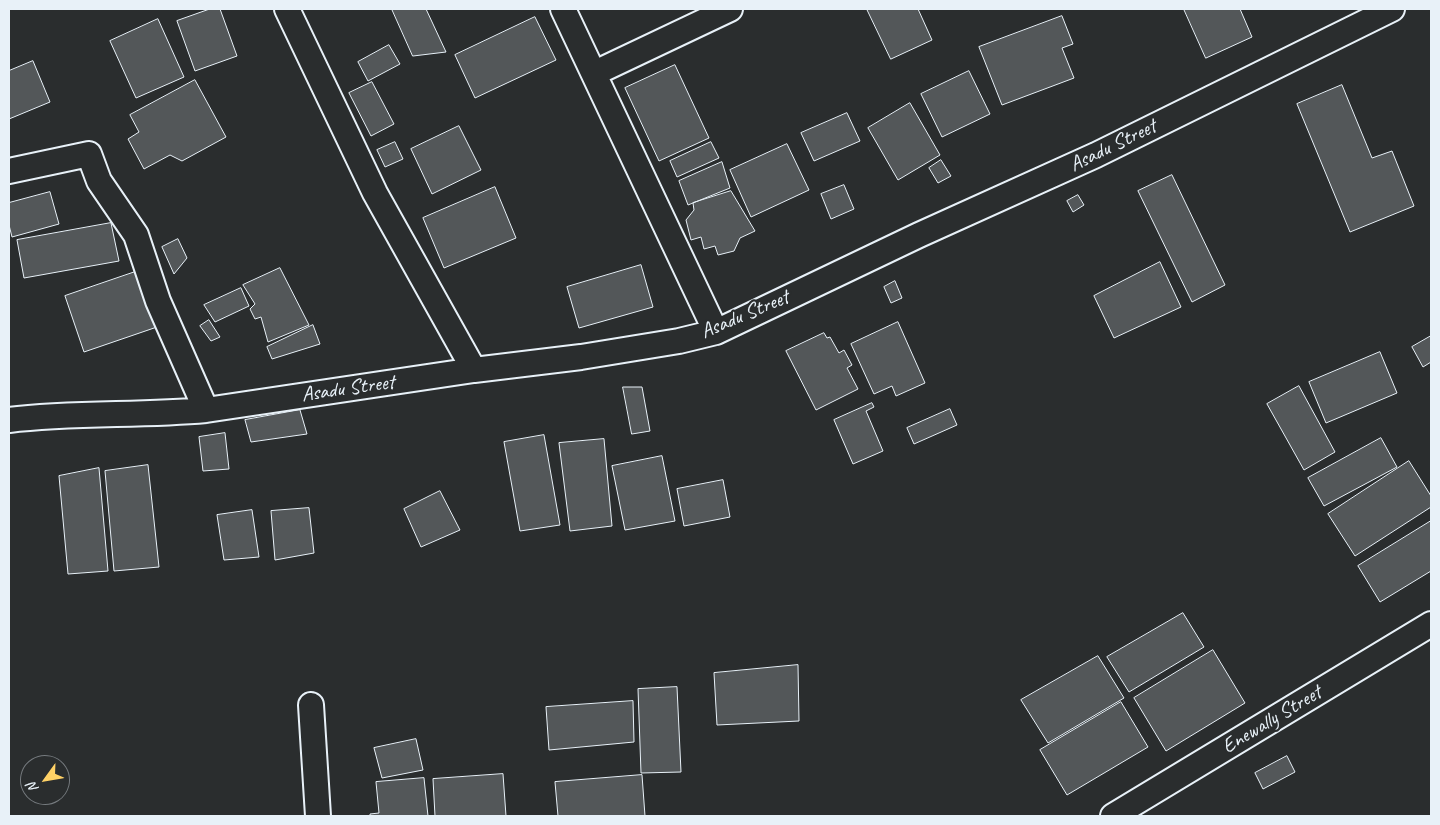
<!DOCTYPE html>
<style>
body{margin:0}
#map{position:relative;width:1440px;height:825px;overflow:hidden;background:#2a2d2e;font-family:Caveat,sans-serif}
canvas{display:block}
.frame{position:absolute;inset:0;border:10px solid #e8f1f8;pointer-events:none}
.north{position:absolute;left:20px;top:755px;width:50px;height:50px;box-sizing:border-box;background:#2a2d2e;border:1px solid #767b7f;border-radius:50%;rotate:238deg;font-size:14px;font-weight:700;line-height:20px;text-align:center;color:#e8f1f8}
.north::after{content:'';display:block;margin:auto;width:18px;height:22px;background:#ffd166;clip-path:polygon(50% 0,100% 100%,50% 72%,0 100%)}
</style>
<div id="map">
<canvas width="1440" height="825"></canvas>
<div class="frame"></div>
<div class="north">N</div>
</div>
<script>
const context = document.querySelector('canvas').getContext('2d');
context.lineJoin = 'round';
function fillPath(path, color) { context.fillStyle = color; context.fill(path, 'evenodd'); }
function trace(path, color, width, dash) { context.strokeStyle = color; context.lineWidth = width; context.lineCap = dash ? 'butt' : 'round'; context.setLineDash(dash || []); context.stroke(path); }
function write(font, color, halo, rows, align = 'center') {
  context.font = font + ' Caveat,sans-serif'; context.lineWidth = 4.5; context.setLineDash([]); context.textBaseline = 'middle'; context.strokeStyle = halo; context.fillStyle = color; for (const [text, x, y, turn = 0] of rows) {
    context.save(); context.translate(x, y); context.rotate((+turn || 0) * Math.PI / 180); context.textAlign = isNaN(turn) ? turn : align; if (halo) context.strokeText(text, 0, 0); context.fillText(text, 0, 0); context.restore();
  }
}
const building = new Path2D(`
 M210 9H220L237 56 195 71 177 21Z
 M392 9H426L446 52 413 56Z
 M867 9H918L932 40 891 59Z
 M1184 9H1240L1252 37 1206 58Z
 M1062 16 1073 44 1062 48 1074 78 1002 105 979 47Z
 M535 17 556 60 475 98 455 55Z
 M158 19 184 77 136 98 110 41Z
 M389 45 400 64 368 81 358 62Z
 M33 61 50 102 9 119V71Z
 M675 65 709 138 659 161 625 88Z
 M969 71 990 114 942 137 921 94Z
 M195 80 226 137 182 161 170 155 144 169 128 139 139 132 130 115Z
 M372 82 394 124 371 136 349 93Z
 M1342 85 1372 158 1392 151 1414 206 1350 232 1297 104Z
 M910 103 940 155 898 180 868 128Z
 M847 113 860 141 814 161 801 133Z
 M459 126 481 170 432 194 411 149Z
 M395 142 403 159 385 167 377 150Z
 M711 142 719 158 677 177 670 161Z
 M787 144 809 190 751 217 730 170Z
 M941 160 951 176 938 183 929 168Z
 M722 162 730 188 688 205 679 181Z
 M1172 175 1225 285 1192 302 1138 191Z
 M844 185 854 209 831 219 821 194Z
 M495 187 516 238 444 268 423 218Z
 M731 191 755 231 740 238 734 251 718 255 715 246 704 249 701 237 691 240 686 220 694 210 693 203Z
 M50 192 59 224 12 237 9 225V203Z
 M1078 195 1084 205 1073 212 1067 201Z
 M111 223 119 261 24 278 17 240Z
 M178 239 187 258 174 274 162 247Z
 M1160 262 1181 307 1114 338 1094 296Z
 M641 265 653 307 579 328 567 287Z
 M280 268 309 325 268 342 261 317 255 319 250 309 255 304 243 285Z
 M138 271 157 327 84 352 65 296Z
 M895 281 902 298 891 303 884 287Z
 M241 288 249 306 215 322 204 305Z
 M209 320 220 337 211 341 200 326Z
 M898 322 925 383 896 396 892 386 874 394 851 344Z
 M313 325 320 344 272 359 267 347Z
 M824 333 827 338 830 337 839 353 844 350 852 365 847 368 858 389 816 410 786 351Z
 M1431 336V362L1423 367 1412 347Z
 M1380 352 1397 393 1326 423 1309 382Z
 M1299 386 1335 452 1304 470 1267 404Z
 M623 387H642L650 431 632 434Z
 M872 403 874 407 866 411 883 451 853 464 834 420Z
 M950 409 957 425 914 444 907 428Z
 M300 410 307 434 251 442 245 420Z
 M225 433 229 469 203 471 199 437Z
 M544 435 560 525 520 531 504 442Z
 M1381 438 1397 467 1324 506 1308 478Z
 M604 439 612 526 570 531 559 443Z
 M662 456 675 521 625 530 612 466Z
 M1409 461 1431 496V507L1355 556 1328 514Z
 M148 465 159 567 114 571 105 471Z
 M99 468 108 571 68 574 59 476Z
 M723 480 730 517 684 526 677 489Z
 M440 491 460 530 421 547 404 509Z
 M309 508 314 553 275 560 271 511Z
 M252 510 259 557 224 560 217 515Z
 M1431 521V571L1380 602 1358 566Z
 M1183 613 1204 647 1129 692 1107 657Z
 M1213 650 1245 703 1166 751 1134 698Z
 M1098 656 1124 698 1048 743 1021 700Z
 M798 665 799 721 717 725 714 673Z
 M677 687 681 772 641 773 638 689Z
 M633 701 634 742 549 750 546 707Z
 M1121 702 1148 747 1067 795 1040 750Z
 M416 739 423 770 382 778 374 748Z
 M1287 756 1295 772 1263 789 1255 773Z
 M503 774 506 816H435L433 779Z
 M642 775 645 816H558L555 782Z
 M424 778 428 816H370V814L379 813 376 782Z`);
const minor = new Path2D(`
 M287 9 375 193 474 370
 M563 9 716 332
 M595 73 730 9
 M9 171 89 154 99 181 136 235 158 301 206 410
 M9 420C74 412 140 416 206 410L474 370 581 357 679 341 716 332 919 235 1096 155 1392 9
 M311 705 318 816
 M1113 816 1431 624`);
const streetNames = [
 ["Asadu Street",1113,146,-26],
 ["Asadu Street",745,315,-23],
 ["Asadu Street",348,389,-8],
 ["Enewally Street",1272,720,-31]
];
fillPath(building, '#535759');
trace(building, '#e8f1f8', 1);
trace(minor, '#e8f1f8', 28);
trace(minor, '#2a2d2e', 24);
write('21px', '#e8f1f8', '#2a2d2e', streetNames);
</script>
